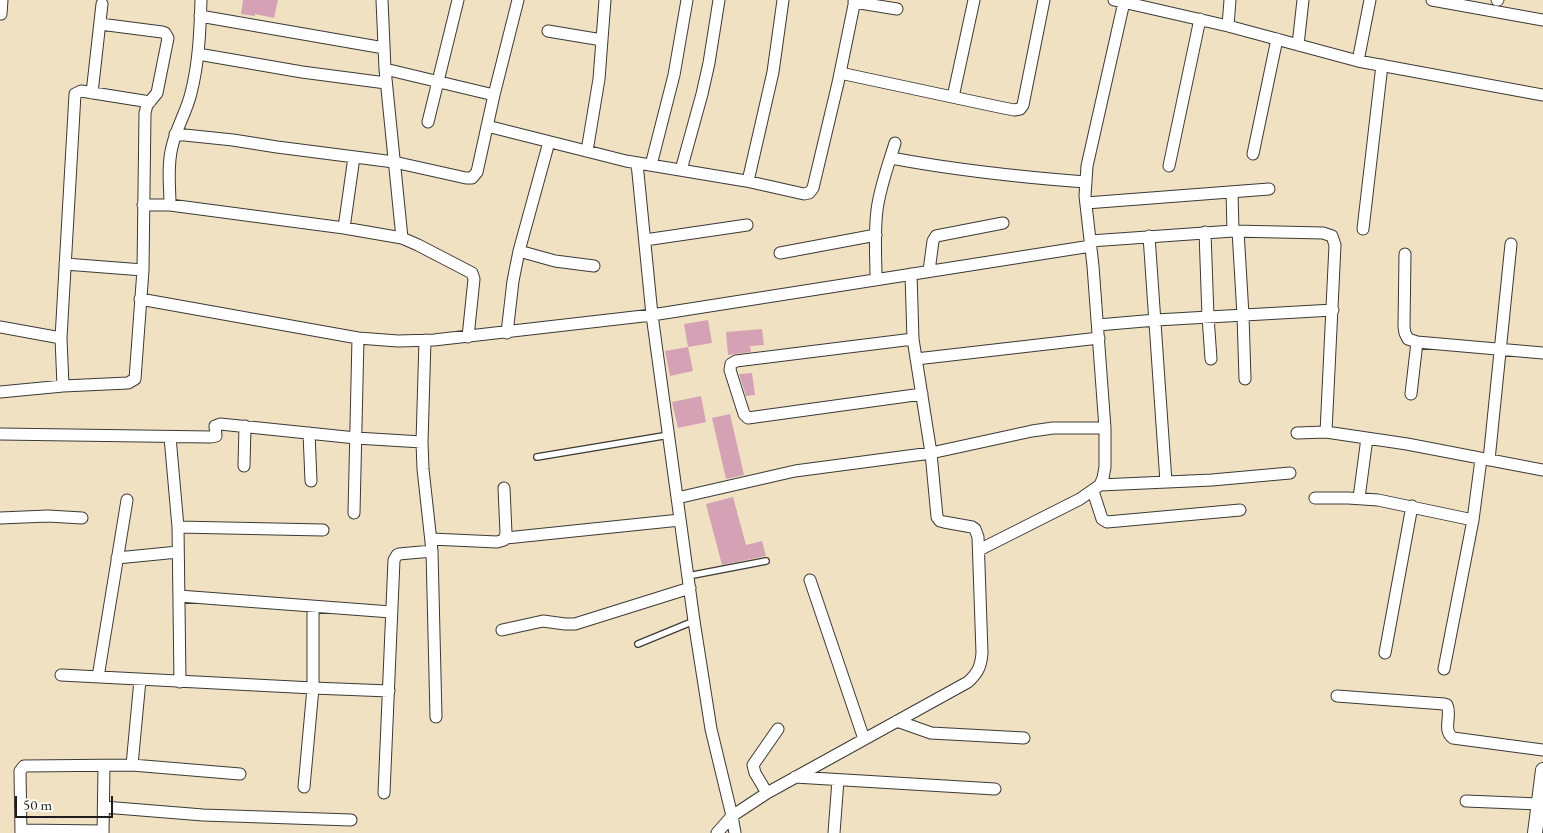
<!DOCTYPE html>
<style>
body{margin:0}
#map{position:relative;width:1543px;height:833px;overflow:hidden;background:#f0e1c3;font-family:"EB Garamond",serif}
canvas{display:block}
.scale{position:absolute;left:15px;top:796px;width:98px;height:22px;box-sizing:border-box;border:2px solid #1c1c1c;border-top:0;padding-left:6px;font-size:15px;line-height:18px;white-space:nowrap;color:#1c1c1c;-webkit-text-stroke:4px #fdfcf7;paint-order:stroke}
</style>
<div id="map">
<canvas width="1543" height="833"></canvas>
<div class="scale">50 m</div>
</div>
<script>
const context = document.querySelector('canvas').getContext('2d');
context.lineJoin = 'round';
function fillPath(path, color) { context.fillStyle = color; context.fill(path, 'evenodd'); }
function trace(path, color, width, dash) { context.strokeStyle = color; context.lineWidth = width; context.lineCap = dash ? 'butt' : 'round'; context.setLineDash(dash || []); context.stroke(path); }
const building = new Path2D(`
 M243 0H278L274 18 255 14V16L241 14Z
 M708 320 712 343 688 347 684 324Z
 M762 329 764 345 750 346 751 352 728 355 726 332Z
 M688 347 693 371 670 376 665 351Z
 M752 373 755 395 746 396 739 374Z
 M701 396 706 422 678 428 672 402Z
 M730 414 744 475 726 479 712 418Z
 M733 497 746 545 762 541 766 556 722 565 706 504Z`);
const service = new Path2D(`
 M537 457 669 435
 M688 576 766 561
 M638 644 694 621`);
const minor = new Path2D(`
 M382 0 385 69 402 238
 M1114 0 1228 26 1358 61 1543 95
 M1432 0 1543 20
 M1497 0H1498
 M854 2 897 9
 M1 14 2 0
 M200 16 384 48
 M1228 26 1230 0
 M548 31 602 40
 M1298 45 1303 0
 M198 54 302 72 386 83
 M1358 61 1370 0
 M385 69 494 95
 M840 73 999 107 1014 110 1020 109 1023 105 1044 0
 M92 93 102 4
 M953 97 974 0
 M428 122 458 0
 M487 126 626 161 746 181 804 194 809 193 813 188 838 83 855 0
 M175 134 233 140 277 147 394 162 466 178H472L477 172 494 95 518 0
 M587 151 599 79 605 0
 M1253 154 1277 39
 M891 158C955 170 1019 177 1085 182
 M637 163 652 315 694 621 711 729 732 816 735 833
 M651 165 674 75 687 0
 M1169 166 1200 19
 M681 170 702 94 709 63 719 0
 M748 181 773 72 783 0
 M1232 192 1233 231
 M1086 203 1269 189
 M143 205H170L344 228 402 238 418 245 472 273 474 279 468 337
 M170 205C170 187 167 166 172 147 176 128 187 111 191 93 199 62 200 31 201 0
 M344 228 354 157
 M1363 229 1382 65
 M1238 231 1243 315 1245 379
 M1205 232 1208 317 1211 359
 M1149 236 1166 482
 M645 240 747 225
 M1090 241 1233 231 1323 233 1332 236 1335 245 1326 432
 M519 251 555 261 594 266
 M780 253 876 235
 M1405 254 1404 327 1405 333 1408 339 1417 342 1543 353
 M65 264 143 270
 M929 271 933 241 936 236 1003 223
 M876 280C876 257 874 233 877 210 880 187 888 166 895 143
 M140 299 358 338 398 341 434 340 652 315 1091 246
 M1098 325 1156 320 1333 310
 M0 327 61 338
 M507 333 513 281 519 251 549 142
 M913 339 736 361 731 364 730 370 744 414 748 418 922 394
 M425 340 422 442 423 469 432 551 436 717
 M916 359 1099 338
 M63 386 61 338 75 94 81 91 150 102
 M0 392 63 386 128 383 135 379 143 270 145 113 147 105 157 93 168 38 165 33 162 32 100 24
 M1411 394 1417 342
 M309 433 311 481
 M1297 433 1326 432 1407 444 1543 470
 M0 434 211 437 216 436 215 426 220 424 356 438 422 442
 M170 437 178 527 180 682
 M1489 460 1511 244
 M244 466 245 426
 M1100 485 1212 480 1290 473
 M1093 491 1102 519 1107 522 1240 510
 M677 498 795 471 931 453 1032 431 1053 428H1105
 M1315 498H1348L1378 500 1473 520
 M1359 498 1367 438
 M354 513 358 338
 M0 518 48 516 82 518
 M178 527 323 530
 M506 538 680 520
 M431 539 497 542 504 540 506 533 504 488
 M979 550 1080 499 1100 485 1103 478 1105 467V428L1093 266 1085 196 1087 166 1124 2
 M117 558 178 552
 M810 580 864 739
 M179 596 391 612
 M502 630 543 621 565 624H575L690 588
 M1385 653 1412 506
 M1444 669 1473 520 1481 459
 M61 675 313 688 389 691
 M98 677 127 500
 M1337 696 1444 704 1447 705C1452 716 1442 730 1453 738L1543 750
 M897 721 931 733 1024 738
 M132 765 140 680
 M795 777 995 789
 M304 787 313 688V607
 M384 793 394 560 397 555 399 554 432 551
 M767 793 755 773 753 765 778 729
 M1466 801 1539 804
 M104 807 203 815 351 820
 M21 830 103 831
 M21 833 20 771 24 766 132 765 240 774
 M103 833 104 766
 M717 833 732 816 767 793 968 682C978 673 981 666 982 653L978 537 975 529 972 527 944 522 940 521 937 517 931 453 913 339 911 274
 M834 833 838 780`);
const tertiary = new Path2D(`
 M1535 833 1543 770`);
fillPath(building, '#d4a2b4');
trace(service, '#3c3a35', 8);
trace(minor, '#3c3a35', 13);
trace(tertiary, '#3c3a35', 16);
trace(service, '#fff', 5.5);
trace(minor, '#fff', 11);
trace(tertiary, '#fff', 14);
</script>
